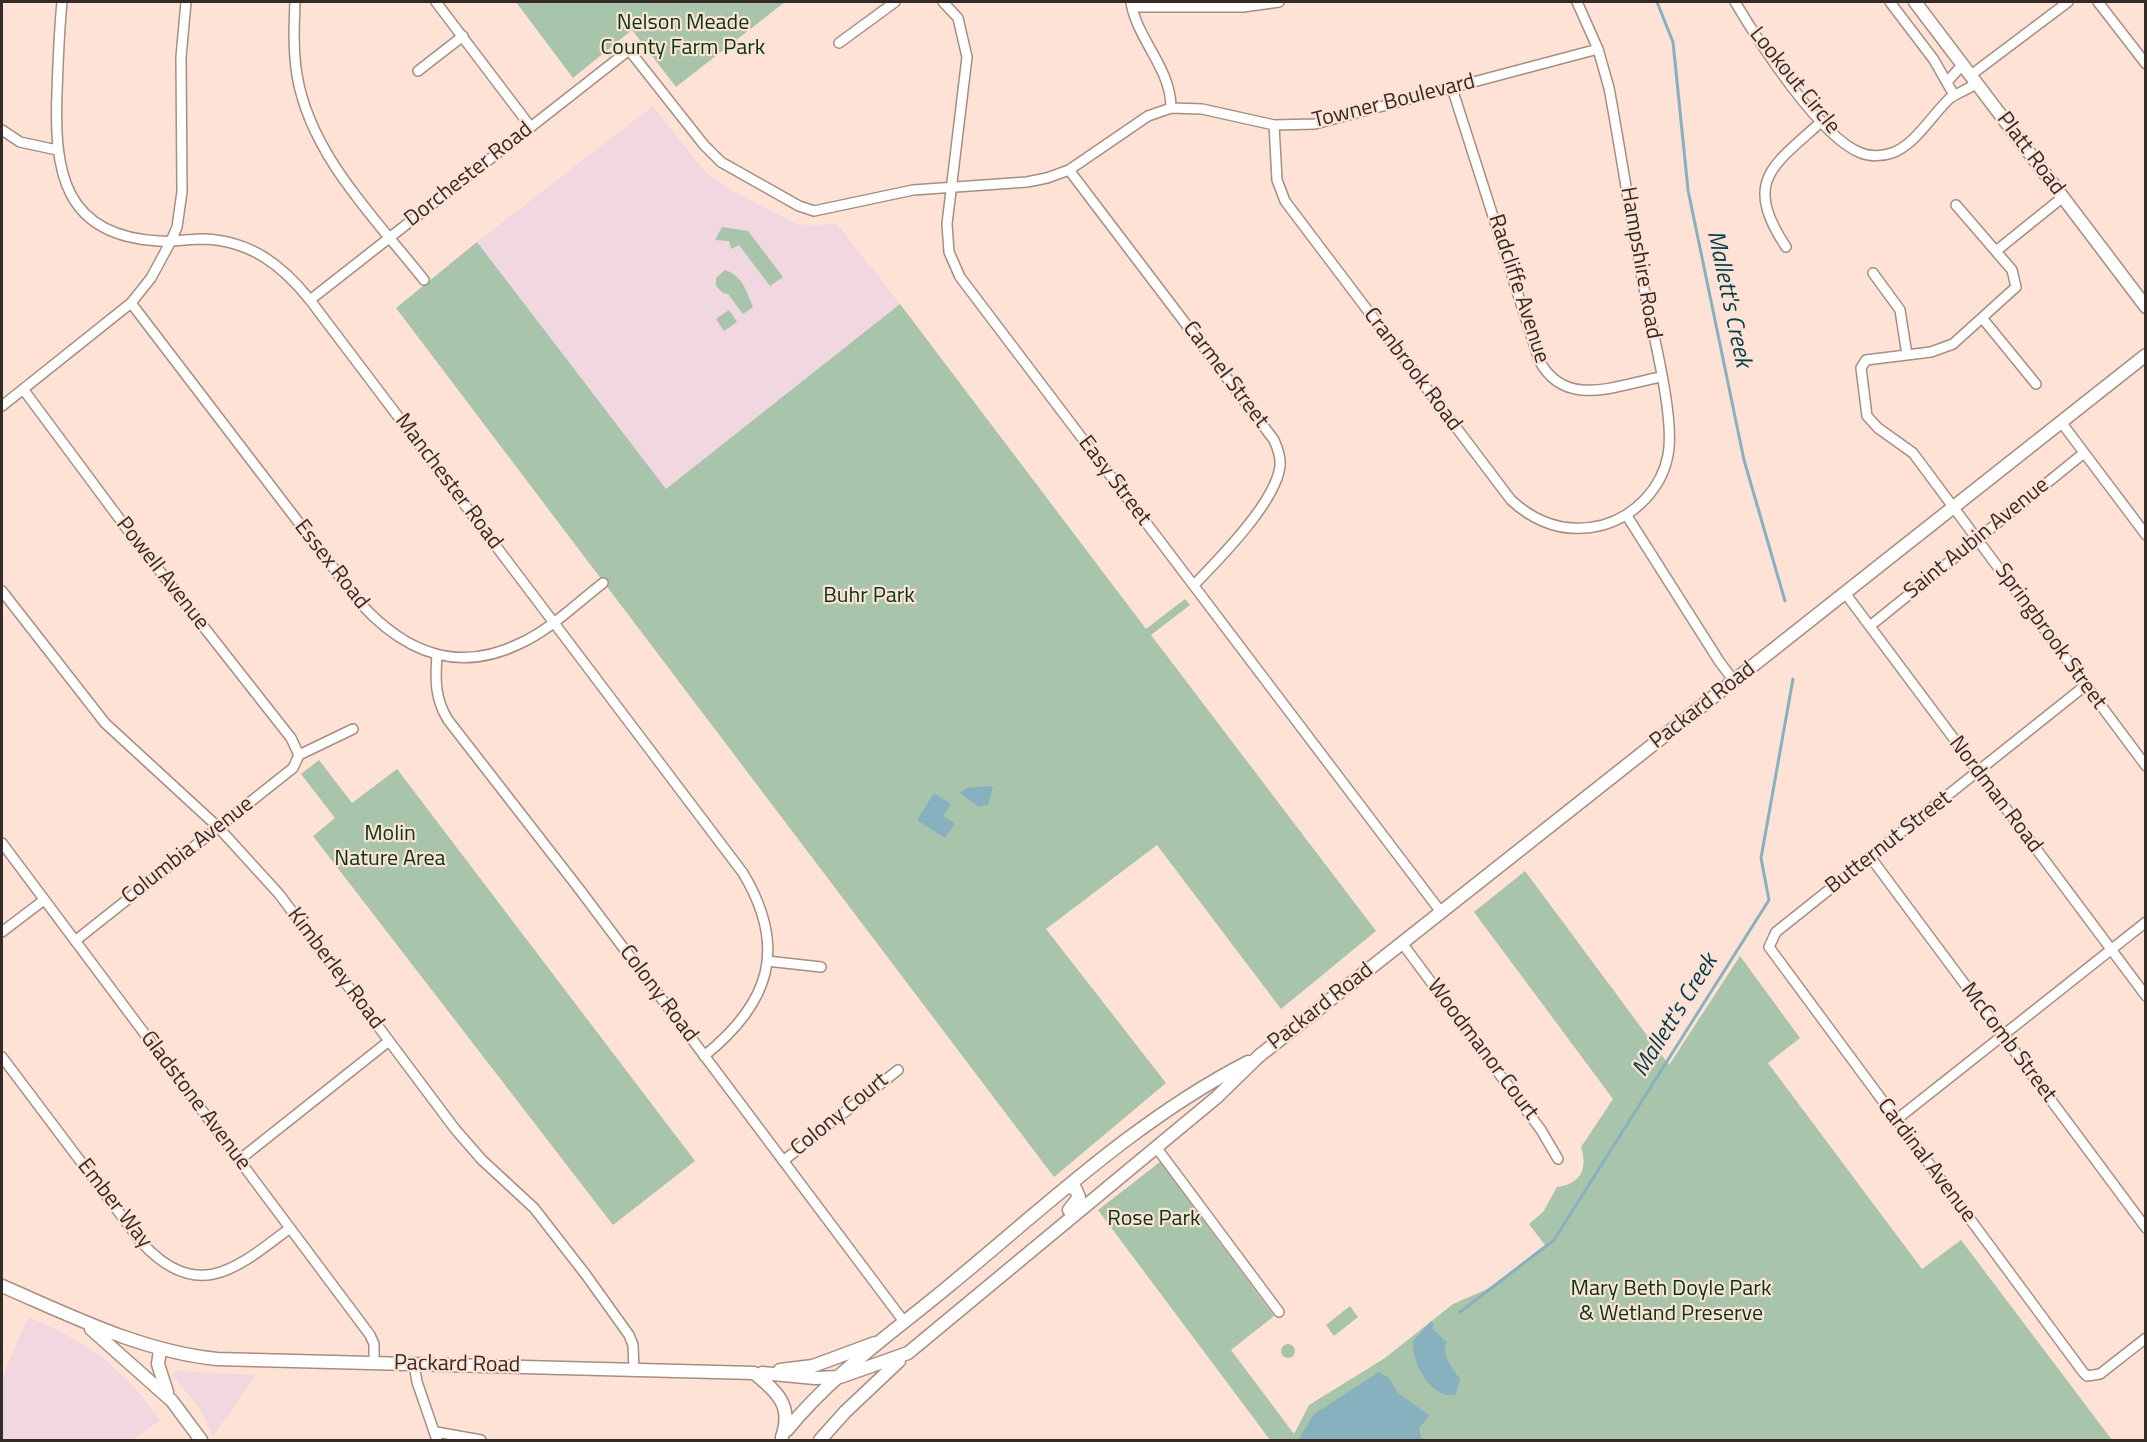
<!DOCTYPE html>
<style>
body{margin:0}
#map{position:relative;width:2147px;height:1442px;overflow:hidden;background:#fde2d5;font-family:"Titillium Web",sans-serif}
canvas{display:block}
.frame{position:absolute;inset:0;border:3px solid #352b26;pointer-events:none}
</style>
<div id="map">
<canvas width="2147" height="1442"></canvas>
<div class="frame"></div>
</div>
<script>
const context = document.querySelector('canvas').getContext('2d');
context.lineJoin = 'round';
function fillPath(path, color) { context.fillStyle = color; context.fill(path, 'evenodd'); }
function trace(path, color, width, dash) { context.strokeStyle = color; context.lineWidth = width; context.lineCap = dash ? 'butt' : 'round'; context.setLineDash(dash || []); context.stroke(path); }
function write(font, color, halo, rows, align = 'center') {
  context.font = font + ' "Titillium Web",sans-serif'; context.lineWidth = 4.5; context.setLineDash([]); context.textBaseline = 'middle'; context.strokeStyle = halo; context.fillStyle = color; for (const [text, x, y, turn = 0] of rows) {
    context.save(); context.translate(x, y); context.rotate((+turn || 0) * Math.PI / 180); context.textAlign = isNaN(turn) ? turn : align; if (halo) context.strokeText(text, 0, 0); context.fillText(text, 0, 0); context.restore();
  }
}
const education = new Path2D(`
 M653 106 696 161 708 174 728 188 796 224 819 226 836 223 900 304 666 489 477 242Z
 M28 1317 58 1330 100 1355 135 1388 160 1420 133 1440H2V1378Z
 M177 1371 256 1375 213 1436 199 1407 172 1375Z`);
const green = new Path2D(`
 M516 2H785L676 87 632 30 573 78Z
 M722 227 748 231 783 277 770 286 739 245 731 249 729 241 715 240Z
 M477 242 666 489 900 304 1146 629 1185 599 1190 605 1151 635 1376 931 1281 1009 1157 845 1046 929 1166 1083 1054 1177 396 308Z
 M725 270C743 276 746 291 753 307L743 314 728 294 723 293 716 286V278Z
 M729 310 737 322 724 331 716 319Z
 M319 760 352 803 397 769 695 1161 613 1225 313 836 335 818 301 774Z
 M1525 871 1669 1065 1740 956 1800 1038 1768 1063 1922 1269 1961 1240 2112 1440H1270L1098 1210 1160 1162 1274 1316 1231 1350 1294 1434 1309 1405 1385 1358 1453 1304 1492 1287 1545 1245 1529 1224 1543 1212 1557 1187C1581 1184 1588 1169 1581 1147L1613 1099 1474 912Z
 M1350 1306 1358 1317 1334 1336 1326 1325Z
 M1281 1351a7 7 0 1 1 14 0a7 7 0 1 1-14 0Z`);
const water = new Path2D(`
 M990 786 993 787 988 805 979 807 960 793 966 788Z
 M934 793 951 804 943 816 955 824 945 838 917 820Z
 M1431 1321 1434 1325 1432 1328 1447 1342C1440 1356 1453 1367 1460 1380L1455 1395C1431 1399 1411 1362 1413 1341Z
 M1379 1372 1389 1378 1398 1393 1429 1415 1419 1429 1422 1440H1298L1314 1414Z`);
const stream = new Path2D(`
 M1657 2 1673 42 1688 190 1744 460 1785 601
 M1460 1312 1554 1240 1769 900 1761 858 1793 679`);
const minor = new Path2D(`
 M62 2C59 32 58 62 57 92 54 171 63 236 159 241 174 242 189 239 204 239 251 241 282 265 310 300L743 873C788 948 770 1003 704 1056
 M295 2C294 26 293 51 297 75 310 155 376 219 424 280
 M436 2 530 126
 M943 2 958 18 967 57 947 224 949 252 960 277 1441 912
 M1735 2C1757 39 1820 138 1861 153 1870 157 1883 156 1892 153 1915 145 1932 115 1949 99 1955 94 1967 90 1977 83
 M1890 2 1934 60 1954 95
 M2098 2 2146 64
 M1131 3C1138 41 1171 68 1171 108
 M1132 7H1243L1279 2
 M839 43 895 2
 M418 71 463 36
 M1971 75 2068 2
 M1947 82 1963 64
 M1452 88 1539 360C1565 410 1617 385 1661 377
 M1274 125 1277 180 1285 201 1511 500C1537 524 1568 534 1603 525 1635 516 1662 488 1668 455 1675 419 1654 338 1646 298 1632 229 1622 158 1609 88L1598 49 1577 2
 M2 130 20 142 57 150
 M1069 170 1274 440C1278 449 1281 457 1280 466 1276 502 1219 559 1194 585
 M1956 205 2012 270 2016 287 1953 344 1931 352 1866 360 1861 368 1867 416 1878 428 1913 453 2146 766
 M1786 247C1742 180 1773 166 1822 121
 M1996 251 2063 197
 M1873 273 1900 310 1907 355
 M310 300 629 50 704 145 721 162 799 206 814 211 913 190 1027 182 1047 178 1069 170 1148 116 1171 108 1202 109 1274 125 1315 124 1598 49
 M131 303 361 604C406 653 458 674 521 643 551 629 577 603 603 583
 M1983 319 2036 384
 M23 389 133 537 291 738 299 755 293 768 75 941
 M2 406 131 303 151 278 171 241 177 227 182 192 181 57 186 2
 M2061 422 2146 535
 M1627 516 1719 661 1734 681
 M2 591 105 723 218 827 279 894 455 1129 482 1160 534 1208 586 1275 629 1335 633 1345 634 1370
 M1845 593 2146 996
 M1870 626 2084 453
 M437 655C435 680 435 699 448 720L580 890 905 1323
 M2086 685 1776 932 1769 947 2083 1372 2087 1376 2100 1374 2146 1338
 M299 755 353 729
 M2 843 370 1335 374 1344V1363
 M1871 858 2146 1228
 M2 932 44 900
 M1402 943 1541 1130 1558 1159
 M767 961 821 967
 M2 1057 142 1243C199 1304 238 1267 290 1228
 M1896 1120 2146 922
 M1156 1147 1279 1312
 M239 1160 389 1041
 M783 1161 898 1070
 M414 1364 417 1382 437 1440
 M436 1432 481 1440`);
const secondary = new Path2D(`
 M1915 2 2146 307
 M1068 1187 1075 1188 1079 1197 1069 1210
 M2 1286C72 1316 140 1351 217 1359L754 1373C778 1392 793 1407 782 1437
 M91 1329 172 1401 201 1440
 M160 1350 158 1364 167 1392
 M780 1370 813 1366 875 1343
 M762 1373 815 1378 840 1377 908 1353 1217 1097 1259 1056 2146 355
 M787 1430C832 1374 895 1331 950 1285 1046 1206 1137 1119 1248 1062
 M820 1440 845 1412 899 1361`);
const parkNames = [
 ["Nelson Meade",683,24],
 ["County Farm Park",683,49],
 ["Buhr Park",869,597],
 ["Molin",390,835],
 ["Nature Area",390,860],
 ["Rose Park",1154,1220],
 ["Mary Beth Doyle Park",1671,1290],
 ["& Wetland Preserve",1671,1315]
];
const streetNames = [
 ["Lookout Circle",1794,81,51],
 ["Towner Boulevard",1394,102,-14],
 ["Platt Road",2030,154,53],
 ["Dorchester Road",469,175,-38],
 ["Hampshire Road",1640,263,80],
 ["Radcliffe Avenue",1518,289,72],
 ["Cranbrook Road",1412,370,53],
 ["Carmel Street",1225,375,53],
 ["Easy Street",1114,481,53],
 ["Manchester Road",448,482,53],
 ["Saint Aubin Avenue",1977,539,-39],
 ["Essex Road",331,565,52],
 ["Powell Avenue",162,574,52],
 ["Springbrook Street",2050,637,54],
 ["Packard Road",1703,706,-38],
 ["Nordman Road",1995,795,53],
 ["Butternut Street",1889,843,-38],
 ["Columbia Avenue",188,851,-38],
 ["Kimberley Road",335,969,53],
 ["Colony Road",658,994,53],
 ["Packard Road",1321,1007,-38],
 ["McComb Street",2008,1043,53],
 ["Woodmanor Court",1482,1050,53],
 ["Gladstone Avenue",195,1101,53],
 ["Colony Court",840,1115,-39],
 ["Cardinal Avenue",1926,1161,53],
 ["Ember Way",114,1204,52],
 ["Packard Road",457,1365,1]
];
const waterNames = [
 ["Mallett's Creek",1728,299,78],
 ["Mallett's Creek",1676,1016,-58]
];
fillPath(education, '#f0d7e0');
fillPath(green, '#a8c4aa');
fillPath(water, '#88b1c0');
trace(stream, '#88b1c0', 3);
trace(minor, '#a78e82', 12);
trace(secondary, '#a78e82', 15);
trace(minor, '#fff', 9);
trace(secondary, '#fff', 12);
write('22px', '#063612', '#fde2d5', parkNames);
write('22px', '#352b26', '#fde2d5', streetNames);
write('italic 24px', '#003d4e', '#fde2d5', waterNames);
</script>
